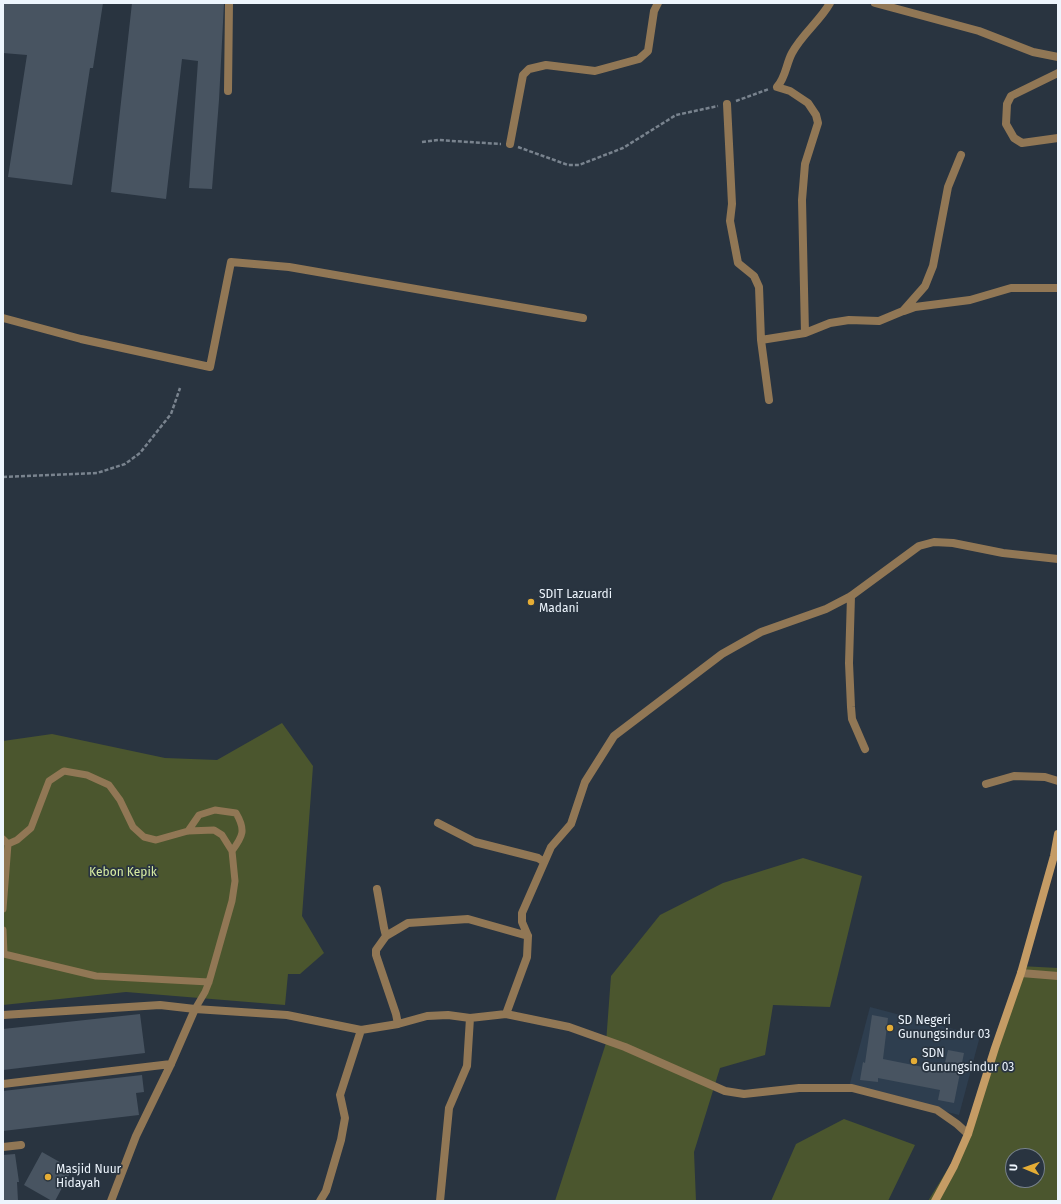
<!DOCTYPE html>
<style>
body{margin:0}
#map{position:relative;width:1061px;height:1204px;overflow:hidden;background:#293440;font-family:"Fira Sans",sans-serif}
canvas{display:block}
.frame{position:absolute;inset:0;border:4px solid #edf5fd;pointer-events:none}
.north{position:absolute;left:1005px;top:1148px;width:40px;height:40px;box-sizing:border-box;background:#293440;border:1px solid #77818c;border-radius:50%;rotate:272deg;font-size:11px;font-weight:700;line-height:16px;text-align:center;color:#edf5fd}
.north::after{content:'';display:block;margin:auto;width:14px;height:18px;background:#e5ad35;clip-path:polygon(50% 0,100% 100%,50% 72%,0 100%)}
</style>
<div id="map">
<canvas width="1061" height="1204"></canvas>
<div class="frame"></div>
<div class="north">U</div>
</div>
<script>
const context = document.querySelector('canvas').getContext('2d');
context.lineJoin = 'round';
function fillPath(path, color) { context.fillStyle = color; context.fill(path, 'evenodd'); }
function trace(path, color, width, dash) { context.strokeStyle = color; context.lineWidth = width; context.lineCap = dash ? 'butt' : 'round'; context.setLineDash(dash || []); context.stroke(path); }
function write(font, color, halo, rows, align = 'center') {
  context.font = font + ' "Fira Sans",sans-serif'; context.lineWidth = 3.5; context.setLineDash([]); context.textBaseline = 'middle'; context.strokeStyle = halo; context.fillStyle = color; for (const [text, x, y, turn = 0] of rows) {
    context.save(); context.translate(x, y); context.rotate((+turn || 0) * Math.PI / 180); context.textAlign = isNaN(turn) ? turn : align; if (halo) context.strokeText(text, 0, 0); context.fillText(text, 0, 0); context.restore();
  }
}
const built = new Path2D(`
 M870 1007 980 1036 959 1115 849 1087Z`);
const green = new Path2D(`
 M282 723 313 766 302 916 324 953 300 974H288L285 1005 126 992 3 1005V741L52 734 165 758 217 760Z
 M803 858 862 876 830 1007 773 1005 765 1055 720 1068 694 1152 696 1201H555L606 1043 611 976 660 915 723 883Z
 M1020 966 1058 968V1201H928L962 1146ZM1013 1156H1037V1180H1013Z
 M844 1119 915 1145 888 1201H771L796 1144Z`);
const building = new Path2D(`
 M3 3H103L93 68H90L72 185 8 177 27 55 3 53Z
 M132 3H224L219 100 212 189 189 188 198 61 182 59 166 199 111 192Z
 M140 1014 145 1053 3 1070V1029Z
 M872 1015 888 1018 883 1059 943 1071 948 1050 964 1053 954 1103 938 1100 940 1090 878 1078V1082L860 1080 863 1062 865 1063Z
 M142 1075 144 1092 136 1093 139 1115 3 1131V1091Z
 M42 1152 72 1169 55 1201H52L24 1185Z
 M15 1154 19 1182H17L18 1201H3V1155Z`);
const path = new Path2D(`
 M736 101 769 89
 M422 142 438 140 501 144
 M518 147 568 165H579L623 148 676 115 718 106
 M3 477 97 473 125 464 140 453 171 414 180 388`);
const lane = new Path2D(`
 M188 831 199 815 215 810 236 813C246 830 243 836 232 851
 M3 839 8 844 3 909
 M8 844 17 840 31 828 49 781 64 771 87 775 109 785 120 800 133 827 144 837 156 840 188 831 214 830 222 835 232 851 235 881 232 901 209 982 205 992 195 1009
 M3 930 4 954 96 976 209 982`);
const street = new Path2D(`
 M875 3 979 31 1033 52 1058 57
 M1058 73 1011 96 1007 104 1006 124 1014 138 1022 143 1058 138
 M228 91 229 3
 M727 104 732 204 730 221 738 263 754 276 759 287 761 340
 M510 144 523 75 529 69 546 65 595 71 639 59 648 51 654 11 658 3
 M904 311 915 307 970 300 1011 288H1058
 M3 318 81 339 210 367 231 262 289 267 583 318
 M805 333 830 323 849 320 879 321 903 311 925 286 933 266 948 187 961 155
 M769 400 761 340 805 333 802 200 805 164 818 123 816 115 808 103 790 91 777 87C786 77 786 64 792 53 802 34 820 21 830 3
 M851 596 849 663 851 707 852 719 865 749
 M986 784 1014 776 1045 777 1058 781
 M438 823 475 842 538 858 544 862
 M377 889 384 928 386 936
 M1021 973 1058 976
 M506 1014 527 957 528 936 522 922V913L551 847 571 824 585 782 614 736 722 654 761 632 826 609 851 596 919 546 934 542 953 543 1003 553 1058 559
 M3 1015 160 1005 195 1009 287 1015 361 1030 398 1024 427 1016 448 1015 470 1018 506 1014 569 1027 625 1047 725 1091 744 1094 799 1088H852L937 1110 957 1124 968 1134
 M398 1024 396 1014 376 955V950L386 936 408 923 468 919 528 936
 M3 1084 171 1064
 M3 1147 21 1145
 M111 1201 136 1136 171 1064 195 1009
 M320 1201 326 1191 341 1140 345 1118 340 1095 361 1030
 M440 1201 449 1108 467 1066 470 1018`);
const secondary = new Path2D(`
 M935 1201 954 1166 968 1134 995 1048 1021 973 1054 856 1058 834`);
const markers = [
 [531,602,4,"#e5ad35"],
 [890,1028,4,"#e5ad35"],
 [914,1061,4,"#e5ad35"],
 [48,1177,4,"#e5ad35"]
];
const poiNames = [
 ["SDIT Lazuardi",539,595],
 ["Madani",539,609],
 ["SD Negeri",898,1021],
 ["Gunungsindur 03",898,1035],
 ["SDN",922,1054],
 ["Gunungsindur 03",922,1068],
 ["Masjid Nuur",56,1170],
 ["Hidayah",56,1184]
];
const parkNames = [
 ["Kebon Kepik",123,873]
];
fillPath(built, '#2e3e4f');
fillPath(green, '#4b562e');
fillPath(building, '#485461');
trace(path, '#79838e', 2.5, [4, 2]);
trace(lane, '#917755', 7);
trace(street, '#917755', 8);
trace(secondary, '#c59c65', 8);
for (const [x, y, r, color] of markers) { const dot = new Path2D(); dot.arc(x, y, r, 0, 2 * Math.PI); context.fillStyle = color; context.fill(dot); trace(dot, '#293440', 1.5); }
write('12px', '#edf5fd', '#293440', poiNames, 'left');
write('12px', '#d7eca2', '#293440', parkNames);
</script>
